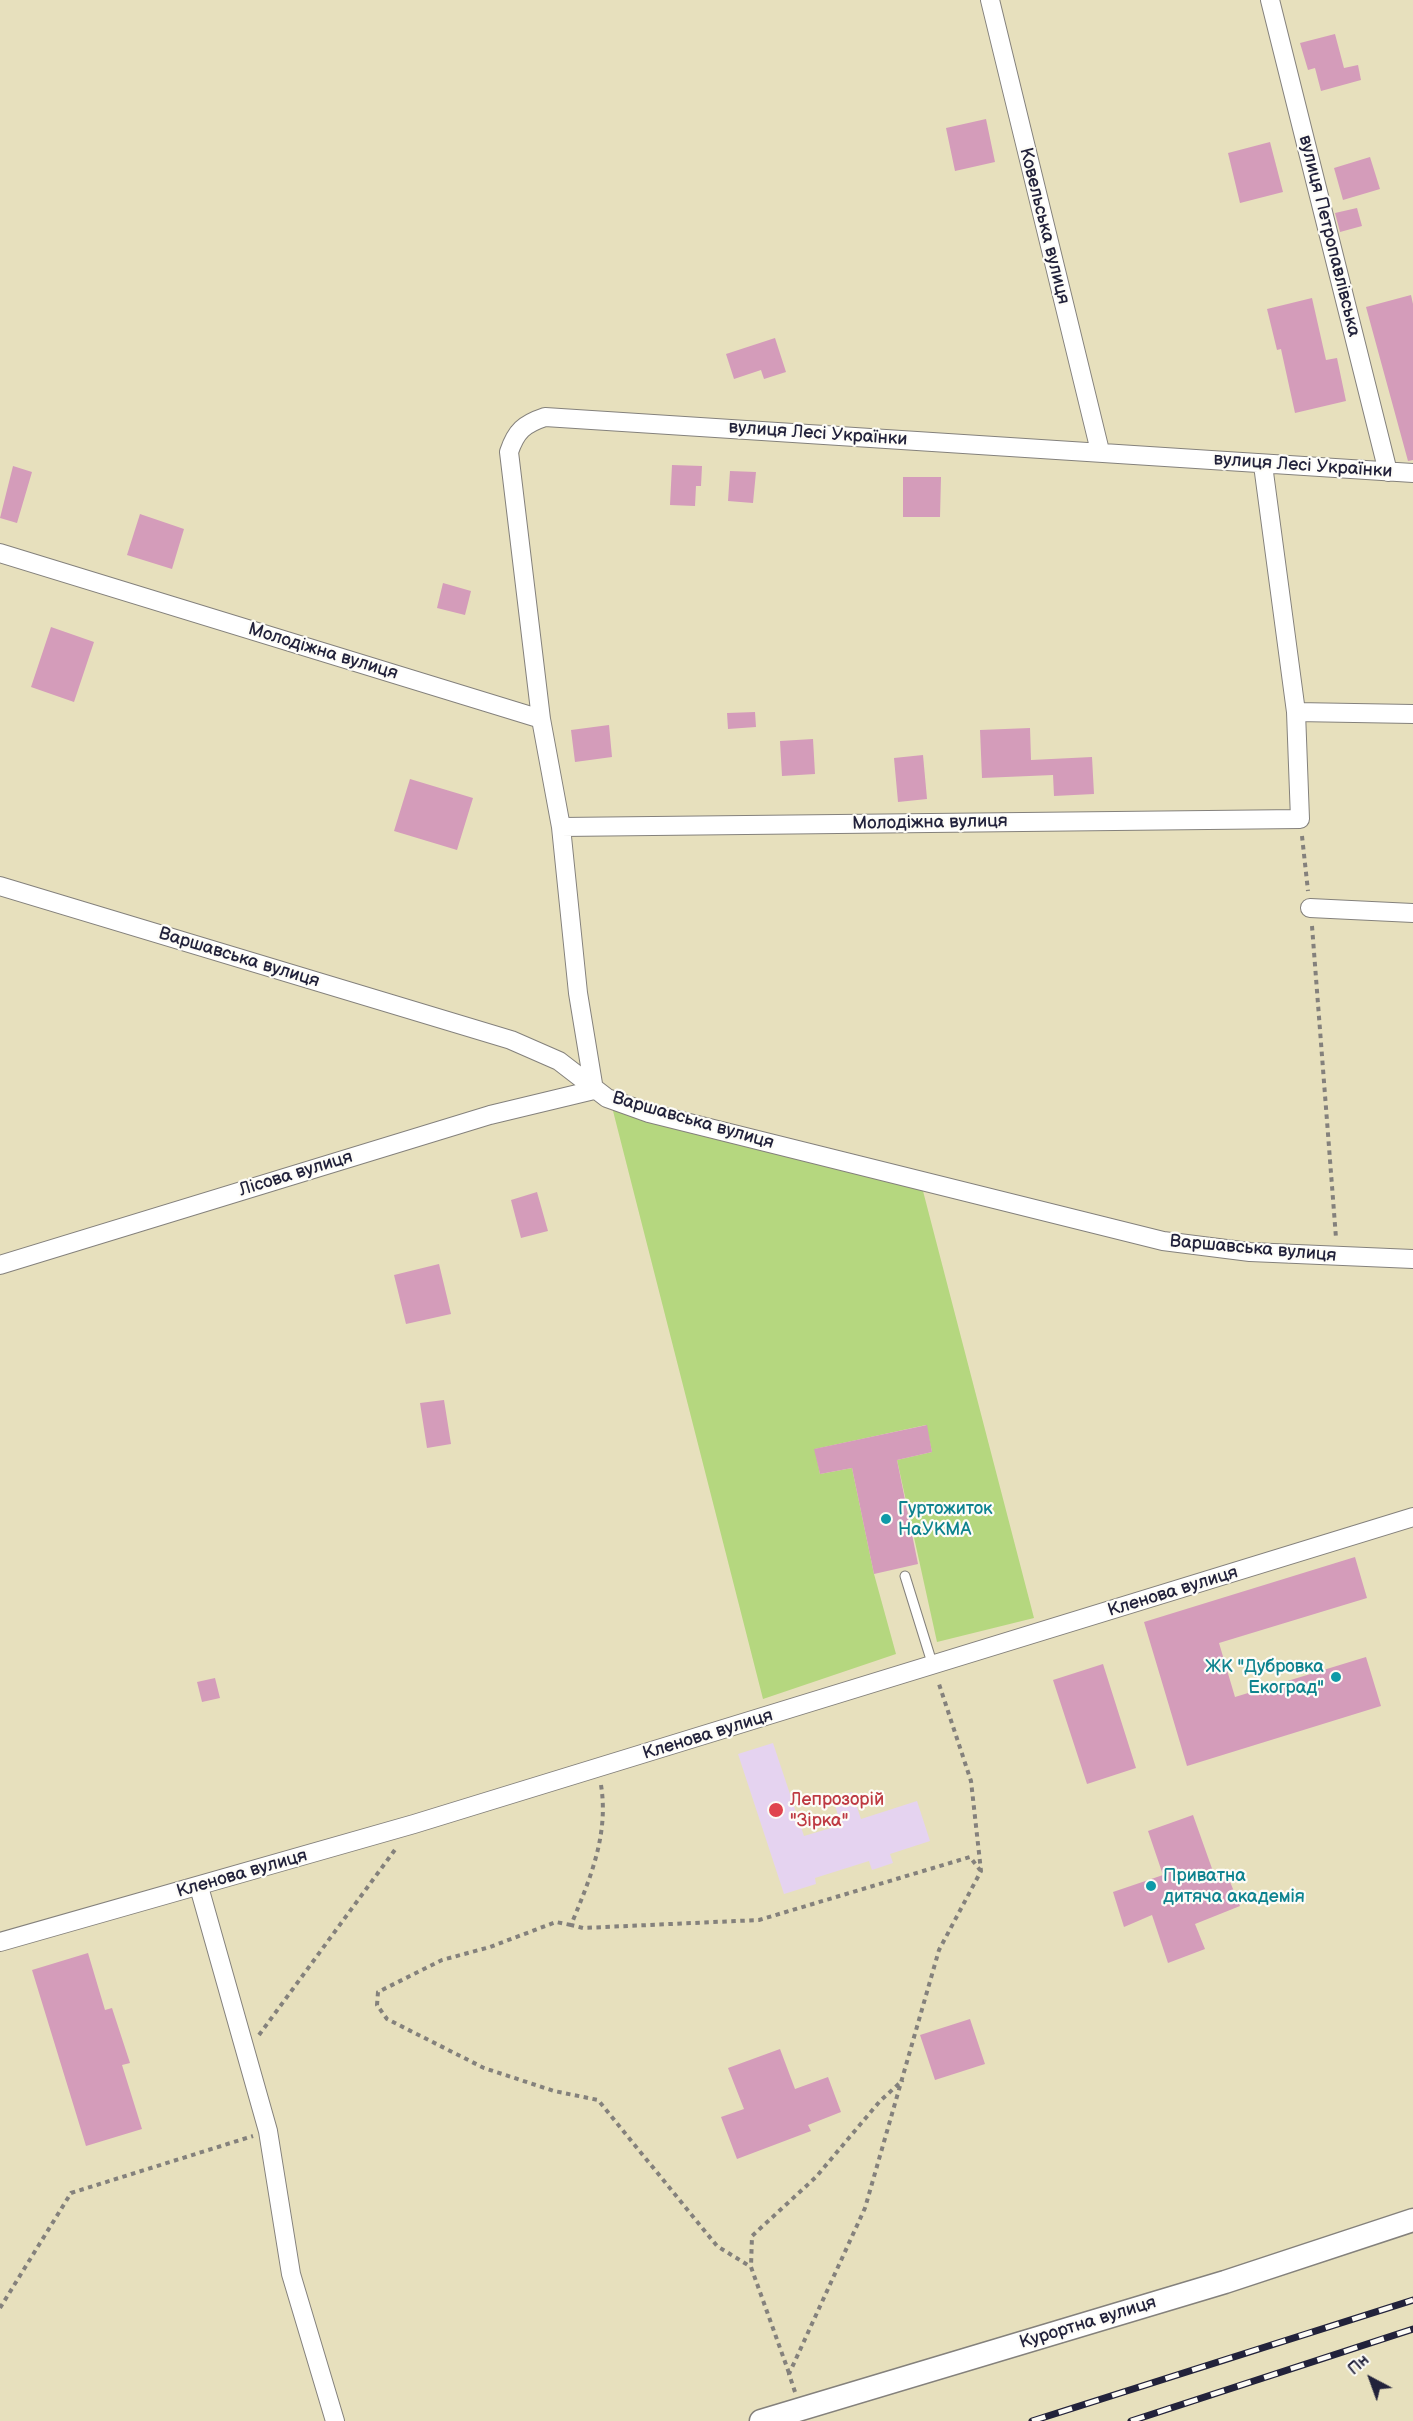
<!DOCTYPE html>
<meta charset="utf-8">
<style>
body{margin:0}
#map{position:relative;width:1413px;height:2421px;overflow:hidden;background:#e7e0bd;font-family:"Balsamiq Sans",sans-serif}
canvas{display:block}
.north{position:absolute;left:1341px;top:2349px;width:60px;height:60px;-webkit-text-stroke:4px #fdfcf7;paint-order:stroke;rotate:319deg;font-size:16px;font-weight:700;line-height:24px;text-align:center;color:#22223b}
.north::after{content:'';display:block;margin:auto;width:21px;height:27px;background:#22223b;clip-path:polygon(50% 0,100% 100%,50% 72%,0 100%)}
</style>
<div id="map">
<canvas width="1413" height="2421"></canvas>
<div class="north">Пн</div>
</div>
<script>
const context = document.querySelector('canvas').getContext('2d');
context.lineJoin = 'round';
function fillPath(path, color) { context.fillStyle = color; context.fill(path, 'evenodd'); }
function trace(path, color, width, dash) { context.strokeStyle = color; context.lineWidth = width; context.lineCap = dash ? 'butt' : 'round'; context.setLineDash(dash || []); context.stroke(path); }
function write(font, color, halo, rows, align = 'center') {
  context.font = font + ' "Balsamiq Sans",sans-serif'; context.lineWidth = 4.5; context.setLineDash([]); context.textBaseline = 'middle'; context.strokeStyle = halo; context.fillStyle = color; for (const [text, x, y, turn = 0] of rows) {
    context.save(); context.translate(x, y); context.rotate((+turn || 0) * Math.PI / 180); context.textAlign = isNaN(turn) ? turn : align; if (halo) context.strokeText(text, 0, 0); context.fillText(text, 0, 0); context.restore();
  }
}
const built = new Path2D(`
 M773 1743 804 1836 841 1825 833 1799 852 1792 861 1819 917 1801 930 1841 890 1854 893 1863 872 1870 869 1861 815 1878 816 1884 784 1894 738 1754Z`);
const green = new Path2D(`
 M612 1107 923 1191 1034 1618 937 1642 897 1460 932 1452 926 1425 815 1449 820 1474 852 1468 874 1574 896 1654 763 1699Z`);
const building = new Path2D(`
 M1335 34 1344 68 1358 65 1361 80 1321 91 1315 68 1308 70 1300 43Z
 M986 119 995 162 955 171 946 128Z
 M1270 142 1283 192 1240 203 1228 153Z
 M1370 157 1380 189 1343 200 1334 168Z
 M1357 208 1362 226 1340 232 1335 213Z
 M1411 295 1413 304V460L1408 461 1366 307Z
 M1312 298 1326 360 1337 358 1346 401 1295 413 1281 349 1277 350 1267 309Z
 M775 338 786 372 764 379 761 370 734 379 726 354Z
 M672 465 702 466 701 486H696L695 506 670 505Z
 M13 466 32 472 17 523 0 518Z
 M730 471 756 472 753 503 728 501Z
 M903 477H941L940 517H903Z
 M140 514 184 529 172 569 127 555Z
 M443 583 471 591 465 615 437 608Z
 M51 627 94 642 74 702 31 687Z
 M755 712 756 727 728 729 727 713Z
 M609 725 612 757 575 762 571 730Z
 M1030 728 1031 760 1092 757 1094 794 1054 796 1053 775 982 778 980 730Z
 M813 739 815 774 782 776 780 741Z
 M923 755 927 799 898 802 894 758Z
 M410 779 473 798 457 850 394 831Z
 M537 1192 548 1231 521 1238 511 1200Z
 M439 1264 451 1314 406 1324 394 1275Z
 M444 1400 451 1444 427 1448 420 1403Z
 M927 1425 932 1452 897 1460 918 1564 874 1574 852 1468 820 1474 814 1449Z
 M1355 1557 1367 1598 1219 1643 1235 1697 1366 1657 1381 1706 1187 1766 1144 1622Z
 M1103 1664 1136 1768 1087 1784 1053 1680Z
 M215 1678 220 1698 202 1702 197 1682Z
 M1193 1815 1215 1877 1226 1872 1240 1906 1195 1924 1205 1949 1168 1963 1152 1915 1124 1927 1113 1892 1163 1875 1148 1831Z
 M88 1953 105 2010 112 2008 130 2063 122 2065 142 2129 86 2146 32 1970Z
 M970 2019 985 2064 935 2080 920 2035Z
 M780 2049 795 2089 828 2077 841 2112 808 2125 811 2131 737 2159 721 2117 744 2109 728 2068Z`);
const path = new Path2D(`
 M1302 836 1308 891
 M1312 926 1336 1238
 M601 1785C609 1835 590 1879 571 1925L583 1928 759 1920 970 1857 980 1870
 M571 1925 556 1922 490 1947 442 1960 378 1992 377 2005 387 2019 484 2068 554 2091 598 2100 717 2246 751 2267
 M259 2035 397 1847
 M0 2308 71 2193 253 2136
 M789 2373 751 2267 752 2236 816 2177 880 2101 903 2080
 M795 2392 789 2374 865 2208 939 1950 981 1871 971 1781 938 1681`);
const service = new Path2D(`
 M905 1576 933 1666`);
const minor = new Path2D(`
 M990 0 1100 451
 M1270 0 1388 472
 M0 553 541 719 561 827 578 993 594 1090 490 1115 0 1265
 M1296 712 1413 714
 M541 719 509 452C516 431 524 424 545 417L1413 473
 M561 827 1300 819 1296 712 1263 465
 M0 886 511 1040 559 1061 607 1098 649 1113 1163 1241 1250 1252 1413 1259
 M1310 908 1413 913
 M199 1887 268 2131 291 2274 335 2421
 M0 1942 414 1824 1413 1517`);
const tertiary = new Path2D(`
 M761 2421 1225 2282 1413 2220`);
const rail = new Path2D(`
 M1032 2421 1413 2300
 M1131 2421 1413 2329`);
const markers = [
 [886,1519,6,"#0f9aa8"],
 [1336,1677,6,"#0f9aa8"],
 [776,1810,8,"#e0444e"],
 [1151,1886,6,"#0f9aa8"]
];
const streetNames = [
 ["Ковельська вулиця",1044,226,76],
 ["вулиця Петропавлівська",1329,236,76],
 ["вулиця Лесі Українки",818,434,4],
 ["вулиця Лесі Українки",1303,466,4],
 ["Молодіжна вулиця",323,652,17],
 ["Молодіжна вулиця",930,823,-1],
 ["Варшавська вулиця",239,958,17],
 ["Варшавська вулиця",693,1121,16],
 ["Лісова вулиця",296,1174,-17],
 ["Варшавська вулиця",1253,1249,5],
 ["Кленова вулиця",1173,1592,-17],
 ["Кленова вулиця",708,1735,-17],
 ["Кленова вулиця",242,1874,-16],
 ["Курортна вулиця",1088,2323,-17]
];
const cultureNames = [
 ["Гуртожиток",898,1509],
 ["НаУКМА",898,1530],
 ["ЖК \"Дубровка",1324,1667,"right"],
 ["Екоград\"",1324,1688,"right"],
 ["Приватна",1163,1876],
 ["дитяча академiя",1163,1897]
];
const healthNames = [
 ["Лепрозорій",790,1800],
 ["\"Зірка\"",790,1821]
];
fillPath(built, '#e5d3f0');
fillPath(green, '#b5d77f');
fillPath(building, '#d49cba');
trace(service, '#84817c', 11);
trace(minor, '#84817c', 20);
trace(tertiary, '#84817c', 25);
trace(path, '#84817c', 4, [4.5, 4.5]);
trace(service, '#fff', 9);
trace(minor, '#fff', 18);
trace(tertiary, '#fff', 22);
trace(rail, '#22223b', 7);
trace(rail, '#fdfcf7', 4.5, [14]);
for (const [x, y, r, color] of markers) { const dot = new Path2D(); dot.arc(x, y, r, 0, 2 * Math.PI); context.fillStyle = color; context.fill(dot); trace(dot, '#fdfcf7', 2); }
write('18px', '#22223b', '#fdfcf7', streetNames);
write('18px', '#0d838f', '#fdfcf7', cultureNames, 'left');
write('18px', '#be3a42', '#fdfcf7', healthNames, 'left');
</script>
